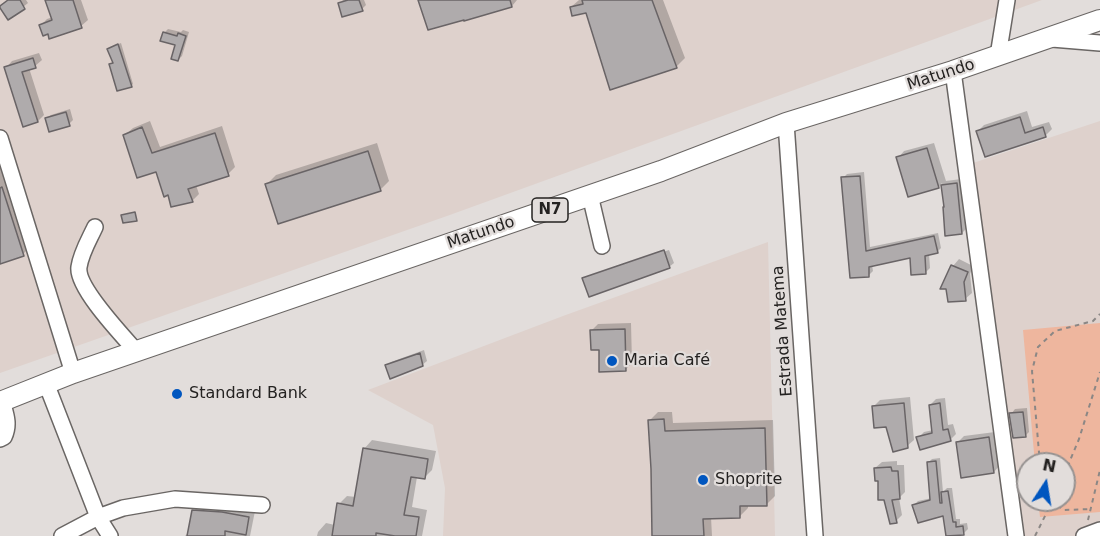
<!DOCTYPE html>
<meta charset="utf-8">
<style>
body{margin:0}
#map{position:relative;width:1100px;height:536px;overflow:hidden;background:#e2dddb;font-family:"DejaVu Sans",sans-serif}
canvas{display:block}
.north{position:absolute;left:1016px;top:452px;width:60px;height:60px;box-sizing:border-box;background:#e2dddb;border:2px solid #969291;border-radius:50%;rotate:12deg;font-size:16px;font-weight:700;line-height:24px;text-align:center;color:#242221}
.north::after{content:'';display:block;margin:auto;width:21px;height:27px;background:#0056bf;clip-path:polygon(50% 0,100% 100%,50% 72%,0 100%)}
</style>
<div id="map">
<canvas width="1100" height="536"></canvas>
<div class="north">N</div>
</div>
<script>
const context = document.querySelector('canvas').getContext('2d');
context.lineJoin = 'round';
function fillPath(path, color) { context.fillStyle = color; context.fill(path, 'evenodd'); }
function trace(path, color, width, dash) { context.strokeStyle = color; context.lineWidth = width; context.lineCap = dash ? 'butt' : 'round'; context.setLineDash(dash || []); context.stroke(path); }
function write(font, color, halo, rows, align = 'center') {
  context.font = font + ' "DejaVu Sans",sans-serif'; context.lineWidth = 4.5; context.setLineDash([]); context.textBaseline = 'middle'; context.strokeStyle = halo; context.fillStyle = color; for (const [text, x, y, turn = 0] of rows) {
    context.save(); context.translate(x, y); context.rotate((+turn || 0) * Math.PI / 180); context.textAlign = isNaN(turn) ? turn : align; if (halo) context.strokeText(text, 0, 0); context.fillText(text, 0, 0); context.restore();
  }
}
const built = new Path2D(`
 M0 0H1042L447 216 0 373Z
 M1100 121V536H1022L973 163ZM1028 464H1064V500H1028Z
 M768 242 775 536H443L445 488 433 425 368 390 563 316Z`);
const green = new Path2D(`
 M1100 323V512L1040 517 1038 500H1064V464H1035L1023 330Z`);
const shadow = new Path2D(`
 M8 0H26L28 3 9 18Z
 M47 0H81L88 20 81 26 48 33 41 25 47 19 53 17Z
 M343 0H364L366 5 362 9 340 4Z
 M420 0H517L512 6Z
 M579 0H663L685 58 677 66 611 88 587 11 571 7Z
 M168 29 181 32 183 30 189 32 182 56 178 60 177 44 164 33Z
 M121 43 133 84 131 86 111 65 114 62 109 49 111 47Z
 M39 53 42 60 35 66 29 68 44 115 38 121 6 68 12 61Z
 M70 109 73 120 69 124 46 119 51 115Z
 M1027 111 1032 127 1049 122 1052 129 1045 136 978 131 984 125Z
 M150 121 160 147 222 126 235 167 228 174 196 185 199 194 192 201 169 193 157 170 125 135 133 128Z
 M377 143 389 181 380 190 267 184 276 175Z
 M934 143 946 181 961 179 966 229 962 233 945 206 942 183 939 187 909 196 898 158 904 151Z
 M0 148 32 245 23 254 0 262Z
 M864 172 870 247 938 233 941 248 937 252 929 254 930 268 926 272 911 256 872 265 873 271 869 275 843 178 847 174Z
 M669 250 674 263 669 267 584 279 587 276V278Z
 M959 259 973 266 970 274 972 293 965 299 953 266Z
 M631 323 632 363 625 370 600 348 592 330 598 324Z
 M424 350 427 361 422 365 387 366 391 362Z
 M910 397 914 440 907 446 874 406 880 400Z
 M945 398 948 425 953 424 956 434 950 440 918 438 924 432 933 430 930 405 936 399Z
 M1027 408 1029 432 1025 436 1011 414 1015 409Z
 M658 412H672L673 423 773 420 775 496 767 504H748V508L739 517H711L712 536H654L649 421Z
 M995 432 1000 465 994 472 957 443 964 436Z
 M372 440 436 451 432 470 424 478 417 477 412 507 427 510 422 536H317L318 532 326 523 335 525 339 504 347 496 356 497 364 449Z
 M940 458 943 492 947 488H952L956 519H960V524L967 523 968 529 964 533 961 534V536H947L945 514 914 505 918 501 932 498 928 463 932 459Z
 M897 461V465H904L905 492 899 498 902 515 896 521 875 468 882 462Z
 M200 504 255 511 250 536H185L190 531 194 511Z`);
const building = new Path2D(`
 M8 0H20L25 9 8 20 0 8V6Z
 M45 0H73L82 28 49 39 48 34 43 36 39 25 52 20Z
 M348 0H359L363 11 342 17 338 3Z
 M418 0H510L512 7 464 21V20L428 30Z
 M582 0H652L677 68 610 90 586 13 572 16 570 7 583 4Z
 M163 32 177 36 178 33 186 36 178 61 171 59 175 45 160 41Z
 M118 44 132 87 117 91 109 64 113 63 107 49Z
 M33 58 36 68 22 72 38 122 23 127 4 67Z
 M66 112 70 126 49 132 45 118Z
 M1020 117 1025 133 1043 127 1046 137 985 157 976 131Z
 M142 127 152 153 215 133 229 176 188 189 193 202 171 207 168 195 164 197 156 172 137 178 123 135Z
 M927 148 939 188 908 197 896 157Z
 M368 151 381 191 278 224 265 184Z
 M860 176 866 251 934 236 938 253 925 256 926 274 911 275 910 258 869 267V277L850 278 841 177Z
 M957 183 962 234 945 236 943 207H944L941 185Z
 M2 187 24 256 0 264V188Z
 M135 212 137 221 123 223 121 215Z
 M664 250 670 268 589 297 582 278Z
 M951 265 968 272 964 282 966 301 948 302 946 289H940Z
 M625 329 626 371 599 372V350H591L590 330Z
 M420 353 423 366 390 379 385 365Z
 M904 403 908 448 893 452 886 427 874 428 872 406Z
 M940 403 943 430 948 429 951 441 920 450 916 437 932 433 929 405Z
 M1023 412 1026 437 1013 438 1009 413Z
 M664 419 665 431 765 428 767 506H740V518L703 519 704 536H652L651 469 648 420Z
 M989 437 994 473 961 478 956 442Z
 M363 448 428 459 425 479 411 477 404 515 419 517 416 536H395L376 533V536H332L337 503 353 506Z
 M936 461 940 503H942L941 492 948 491 953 522H956V527L963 526 964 535 946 536 943 516 918 523 912 505 930 500 927 462Z
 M891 467 892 471H898L900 499 892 500 897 523 890 524 884 500H878V481H875L874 468Z
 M192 510 222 512 249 517 246 535 225 531V536H187Z`);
const path = new Path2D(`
 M1040 464 1032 371 1038 347 1055 331 1093 321 1100 314
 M1064 475 1079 439 1100 372
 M1050 500 1064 510 1091 509
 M1088 520 1100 470
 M1035 536 1053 500`);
const minor = new Path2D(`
 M1052 39 1100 43
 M998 56 1007 0
 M953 71 1016 536
 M786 123 815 536
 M0 138 73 373
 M590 195 602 246
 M95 227C89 240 81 253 79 267 76 287 122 335 136 351
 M46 383 98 517 110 536
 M0 439 4 437C10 424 6 415 2 401
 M62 536 98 517 123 508 175 499 262 505
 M1084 536 1100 530`);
const major = new Path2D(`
 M0 402 73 373 661 171 786 123 953 71 1100 20`);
const markers = [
 [612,361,6,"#0056bf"],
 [177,394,6,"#0056bf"],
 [703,480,6,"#0056bf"]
];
const shields = [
 [550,210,36]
];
const shieldNames = [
 ["N7",550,210]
];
const streetNames = [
 ["Matundo",941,75,-18],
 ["Matundo",481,233,-19],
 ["Estrada Matema",783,331,-94]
];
const poiNames = [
 ["Maria Café",624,361],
 ["Standard Bank",189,394],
 ["Shoprite",715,480]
];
fillPath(built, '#ded1cc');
fillPath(green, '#eeb69e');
fillPath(shadow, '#0003');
fillPath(building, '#afabac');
trace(building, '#696466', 1.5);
trace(minor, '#6a6664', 18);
trace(major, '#6a6664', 22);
trace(path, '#8b8785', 2, [4.5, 4.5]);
trace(minor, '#fff', 15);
trace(major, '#fff', 20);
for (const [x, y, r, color] of markers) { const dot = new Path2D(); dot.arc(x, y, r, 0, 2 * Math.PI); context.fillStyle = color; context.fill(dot); trace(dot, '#e2dddb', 2); }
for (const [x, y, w] of shields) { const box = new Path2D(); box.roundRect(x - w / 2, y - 12, w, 24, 4.5); context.fillStyle = '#e2dddb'; context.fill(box); trace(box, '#242221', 1.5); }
write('bold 15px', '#242221', null, shieldNames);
write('16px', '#242221', '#e2dddb', streetNames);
write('16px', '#242221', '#e2dddb', poiNames, 'left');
</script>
